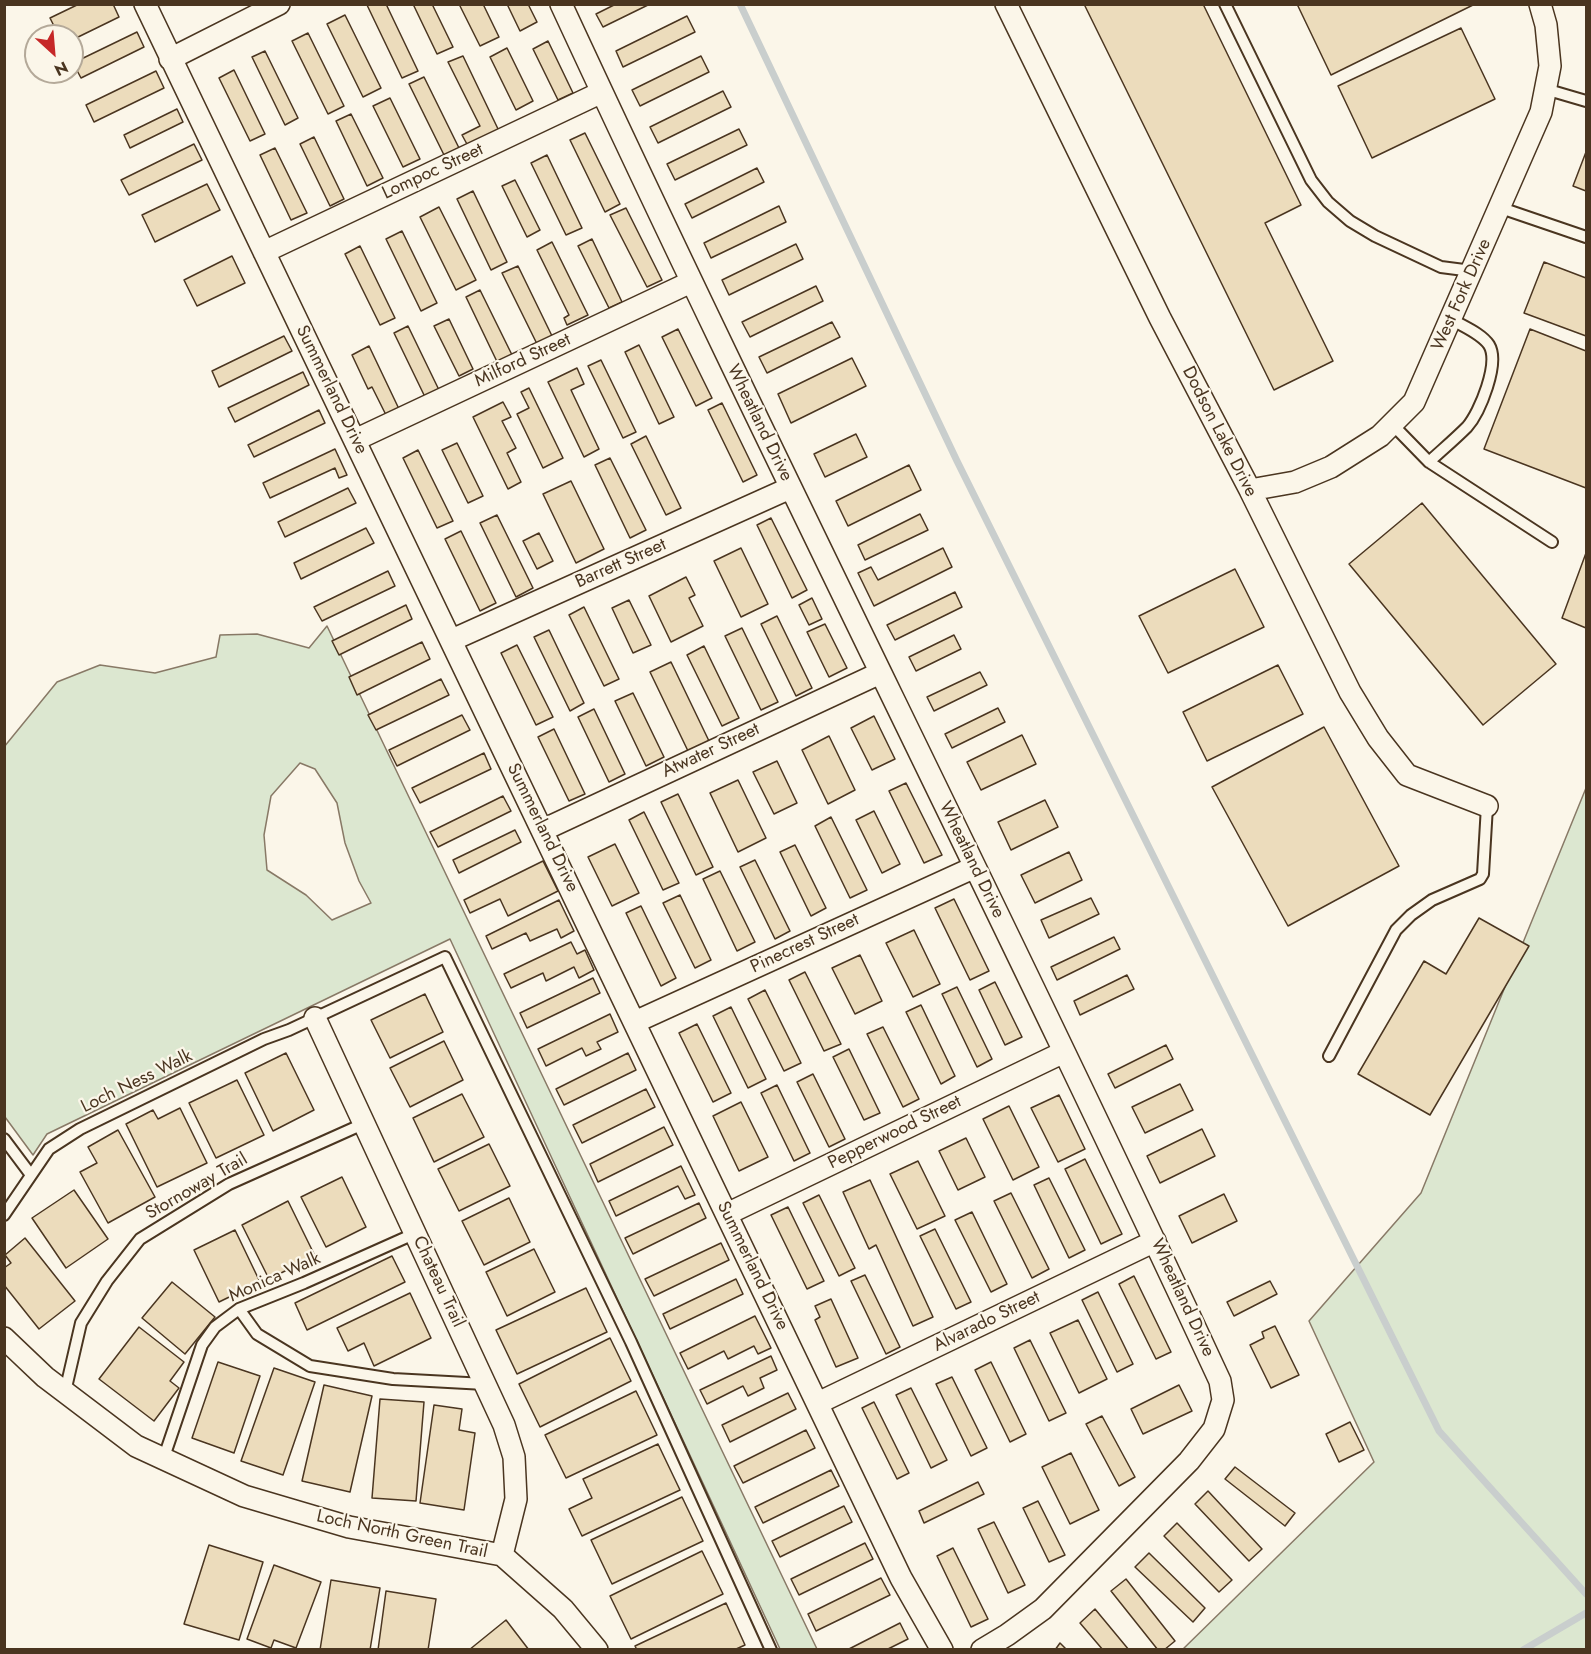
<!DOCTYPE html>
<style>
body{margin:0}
#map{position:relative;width:1591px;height:1654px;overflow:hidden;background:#fbf6e9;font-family:Jost,sans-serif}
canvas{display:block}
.frame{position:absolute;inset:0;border:6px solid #4a3520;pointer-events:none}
.north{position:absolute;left:24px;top:24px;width:60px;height:60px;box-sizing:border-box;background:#fbf6e9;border:2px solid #b4a999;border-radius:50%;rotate:154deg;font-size:16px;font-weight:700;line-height:24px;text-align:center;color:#4a3520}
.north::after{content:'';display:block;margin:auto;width:21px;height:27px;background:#c62828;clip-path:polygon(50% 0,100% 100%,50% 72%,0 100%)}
</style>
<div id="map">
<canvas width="1591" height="1654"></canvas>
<div class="frame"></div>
<div class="north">N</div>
</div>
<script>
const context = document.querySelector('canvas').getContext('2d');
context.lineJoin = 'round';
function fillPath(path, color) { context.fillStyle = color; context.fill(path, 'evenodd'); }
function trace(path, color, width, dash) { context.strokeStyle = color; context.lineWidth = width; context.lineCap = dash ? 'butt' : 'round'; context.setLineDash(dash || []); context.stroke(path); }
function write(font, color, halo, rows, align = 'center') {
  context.font = font + ' Jost,sans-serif'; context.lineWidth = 4.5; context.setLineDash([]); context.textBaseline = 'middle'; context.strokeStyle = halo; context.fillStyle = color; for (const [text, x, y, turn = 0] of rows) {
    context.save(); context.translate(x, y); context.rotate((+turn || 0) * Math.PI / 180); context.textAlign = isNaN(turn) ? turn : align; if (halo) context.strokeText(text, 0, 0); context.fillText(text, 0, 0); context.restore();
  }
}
const green = new Path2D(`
 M327 626 817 1649H780L450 939 47 1134 33 1155 5 1117 4 747 57 682 100 665 155 673 216 657 220 635 257 634 309 648ZM300 763 315 769 337 803 345 843 359 881 371 903 332 920 306 895 267 870 264 835 271 796Z
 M1586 788V1649L1182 1650 1374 1462 1309 1321 1421 1193Z`);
const stream = new Path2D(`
 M740 4 957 461 1439 1431 1586 1594
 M1523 1650 1586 1613`);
const building = new Path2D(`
 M79 4H113L119 17 72 40V36H59L50 18Z
 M386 4 418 71 402 78 367 5Z
 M413 4H432L453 47 437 54Z
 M459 4H483L499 37 480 46Z
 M507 4H528L537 22 520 31Z
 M616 4H650L603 27 596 14Z
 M1084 4H1203L1301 205 1265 223 1333 361 1274 390Z
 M1297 4H1473V5L1331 75Z
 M345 15 381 88 363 97 327 24Z
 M687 16 695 32 623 67 616 51Z
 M1461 28 1495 99 1372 158 1338 86Z
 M137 32 144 47 81 78 73 63Z
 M308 33 344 106 328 114 292 41Z
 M548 41 573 93 558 100 533 49Z
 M507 48 533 101 516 110 490 57Z
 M265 51 298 118 285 125 252 57Z
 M463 56 499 131 468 146 462 135 480 126 448 62Z
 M701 56 709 72 640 106 632 90Z
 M234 70 265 134 250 141 219 78Z
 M156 71 164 88 94 122 86 105Z
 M424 77 459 148 444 155 409 84Z
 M723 91 731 107 658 143 650 127Z
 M390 98 420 159 403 167 373 106Z
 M177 109 183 122 130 148 124 135Z
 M351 114 383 178 367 186 336 121Z
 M739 129 747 145 675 180 667 164Z
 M585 133 620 204 605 212 570 140Z
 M314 137 344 199 330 206 300 144Z
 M194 144 202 160 129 195 121 180Z
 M275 148 307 213 291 220 260 155Z
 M1586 152V191L1573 186Z
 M547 155 582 228 566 235 531 163Z
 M757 168 764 182 692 218 685 204Z
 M515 180 540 230 527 237 502 186Z
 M207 184 220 210 155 242 142 215Z
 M473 191 507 262 491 270 457 199Z
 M779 206 786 222 711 258 704 243Z
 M439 207 476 280 456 290 420 217Z
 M626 208 662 280 647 287 610 215Z
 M402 231 437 303 421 311 386 239Z
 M592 239 622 302 609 308 578 246Z
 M552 242 588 315 567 325 564 318 569 315 537 250Z
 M796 244 803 259 729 295 722 280Z
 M360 246 395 318 380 325 345 254Z
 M232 256 245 283 197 306 184 280Z
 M1544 262 1586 278V336L1524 313Z
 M518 266 553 338 538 346 502 273Z
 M816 286 823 301 750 337 742 322Z
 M480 290 516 363 501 370 466 297Z
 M449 319 473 369 459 376 434 326Z
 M832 322 840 337 767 373 759 357Z
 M408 326 439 390 425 397 394 333Z
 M678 329 712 398 696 406 662 337Z
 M1530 329 1586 351V488L1484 449Z
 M284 336 292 351 219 387 212 371Z
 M639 345 674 417 659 424 625 352Z
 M369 346 399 409 386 415 372 387 368 389 352 355Z
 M852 358 866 386 791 423 778 394Z
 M601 360 636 432 623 438 588 366Z
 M577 368 584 384 571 390 599 449 584 457 548 382Z
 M303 372 309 385 235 422 228 408Z
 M529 388 563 458 543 468 517 414 529 408 521 392Z
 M503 402 511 417 502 421 516 448 507 453 521 482 508 489 473 417Z
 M722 403 757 475 743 482 708 410Z
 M319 410 325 423 254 457 248 445Z
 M856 434 867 457 825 477 814 454Z
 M646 436 681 508 666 515 631 444Z
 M457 443 483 496 468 503 442 450Z
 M335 449 347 475 339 478 335 468 270 498 263 483Z
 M418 450 453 521 437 528 403 458Z
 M610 458 646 530 630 538 595 465Z
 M909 465 921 490 848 526 836 501Z
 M571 481 604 549 576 563 543 494Z
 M348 488 356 503 285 537 278 522Z
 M1422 503 1556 664 1483 725 1349 564Z
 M920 514 928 530 865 560 858 545Z
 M497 515 533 588 516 597 480 523Z
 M771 518 807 590 792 598 757 525Z
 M366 528 374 543 301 579 294 563Z
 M461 531 496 603 480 611 445 539Z
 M539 533 553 561 537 569 523 541Z
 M741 548 768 604 741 617 714 561Z
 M943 548 952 567 874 606 858 573 871 567 878 580Z
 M1586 553V628L1562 618Z
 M1235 569 1264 627 1168 673 1139 616Z
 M388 571 395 586 322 621 314 607Z
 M686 577 695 595 689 598 703 626 671 642 649 596Z
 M955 592 962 607 895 640 887 625Z
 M812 598 822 619 809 625 799 605Z
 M629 600 651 645 633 653 612 608Z
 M406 605 412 619 339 655 332 641Z
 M584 607 619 679 604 686 569 615Z
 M777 616 812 688 796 696 761 624Z
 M825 624 847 668 829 677 807 632Z
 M742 628 778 702 761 710 725 636Z
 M549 630 584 703 570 711 534 637Z
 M954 635 961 649 916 671 909 657Z
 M422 642 430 659 357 695 349 677Z
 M517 645 553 717 536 725 501 653Z
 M704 646 739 718 722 726 687 655Z
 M671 662 709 741 688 751 650 672Z
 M1278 665 1303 714 1207 761 1183 712Z
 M980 672 987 685 934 711 927 697Z
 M441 679 449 695 376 730 368 715Z
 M633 693 664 757 646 766 615 701Z
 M998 708 1005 722 952 748 945 734Z
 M594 709 625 774 609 782 578 717Z
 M462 715 470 730 397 766 389 750Z
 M874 716 895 759 872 770 851 728Z
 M1324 727 1399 866 1288 926 1212 787Z
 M554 729 585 794 569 801 538 737Z
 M1022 735 1036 764 981 790 967 762Z
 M829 736 855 790 828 804 802 750Z
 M484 753 491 769 420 803 412 788Z
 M777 761 797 803 774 814 753 772Z
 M738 780 766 838 738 852 710 793Z
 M906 783 942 855 924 863 889 791Z
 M678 794 713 867 696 875 661 802Z
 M503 796 511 811 438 847 430 832Z
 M1045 800 1058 827 1011 850 998 822Z
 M874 811 900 864 882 873 856 820Z
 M644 812 679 883 663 890 629 820Z
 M831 817 867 890 850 898 815 826Z
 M515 830 521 842 459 873 453 860Z
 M615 844 639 893 612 906 588 857Z
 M795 845 826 908 811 916 780 852Z
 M1069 852 1082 880 1035 903 1021 875Z
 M755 860 790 931 775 939 740 867Z
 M543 861 558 891 508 916 500 899 470 913 464 900Z
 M720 871 755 942 737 951 703 879Z
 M680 895 711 960 695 968 663 903Z
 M1091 898 1099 914 1049 938 1041 920Z
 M954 899 989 971 970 980 935 908Z
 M559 900 574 931 561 938 557 929 530 941 526 933 492 949 486 936Z
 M641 906 676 978 661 986 626 913Z
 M1479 918 1529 946 1430 1115 1358 1074 1424 961 1446 974Z
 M914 930 940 984 913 997 886 943Z
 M1114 937 1120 949 1057 980 1051 967Z
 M571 942 577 954 585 950 594 970 579 978 574 967 546 981 543 973 511 988 504 974Z
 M860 955 882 1001 855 1014 832 968Z
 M805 972 841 1044 824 1051 789 980Z
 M1127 975 1134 989 1080 1015 1074 1001Z
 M593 978 600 993 527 1028 520 1013Z
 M995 982 1022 1037 1005 1045 979 990Z
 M957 987 992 1059 977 1067 942 994Z
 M765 990 801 1063 784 1071 748 999Z
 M425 994 443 1032 390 1058 371 1020Z
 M921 1005 955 1076 941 1084 906 1012Z
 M731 1007 766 1079 748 1088 713 1016Z
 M610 1014 618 1032 597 1042 601 1049 586 1056 582 1048 546 1066 538 1049Z
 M697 1024 731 1093 713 1102 679 1033Z
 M883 1027 919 1099 903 1107 867 1034Z
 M444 1041 463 1080 410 1107 390 1068Z
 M1166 1045 1173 1059 1115 1088 1108 1074Z
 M849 1049 880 1113 864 1120 833 1057Z
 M286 1053 314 1110 273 1131 245 1073Z
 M628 1053 636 1070 564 1105 556 1089Z
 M813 1074 845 1139 829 1147 797 1082Z
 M237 1080 264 1135 216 1158 189 1103Z
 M1180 1084 1193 1110 1145 1133 1132 1107Z
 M777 1085 810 1153 794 1161 761 1093Z
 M646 1089 655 1107 582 1143 573 1125Z
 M462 1094 484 1137 434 1162 413 1118Z
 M1059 1095 1085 1149 1058 1162 1031 1108Z
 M741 1102 768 1157 739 1171 713 1116Z
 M1009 1106 1039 1167 1013 1180 983 1119Z
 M180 1108 207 1163 157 1187 126 1124 153 1110 158 1119Z
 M664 1127 673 1145 598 1182 590 1164Z
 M1202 1129 1215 1156 1160 1183 1147 1156Z
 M118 1130 155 1197 108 1223 80 1172 97 1163 88 1147Z
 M966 1138 985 1177 958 1190 939 1151Z
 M489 1144 510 1186 459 1211 438 1169Z
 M1085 1159 1122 1234 1101 1244 1065 1169Z
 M918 1161 945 1216 917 1229 890 1174Z
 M681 1166 695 1195 685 1199 678 1186 616 1216 609 1201Z
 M342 1177 366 1227 326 1247 301 1197Z
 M1049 1178 1085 1250 1069 1258 1034 1185Z
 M870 1180 933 1317 913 1326 876 1245 869 1249 843 1192Z
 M74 1190 108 1239 66 1268 32 1218Z
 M1011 1193 1049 1269 1032 1278 994 1201Z
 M1224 1194 1237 1221 1192 1243 1179 1216Z
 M819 1195 855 1268 839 1276 803 1203Z
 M509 1198 530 1242 484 1265 462 1221Z
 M288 1201 315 1256 269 1279 242 1225Z
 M699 1203 706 1218 633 1254 625 1238Z
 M788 1207 824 1281 807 1289 771 1215Z
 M972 1212 1007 1284 991 1292 955 1220Z
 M935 1229 971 1302 956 1309 920 1236Z
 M235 1230 260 1282 219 1302 194 1250Z
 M25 1238 75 1301 39 1329 4 1285V1268L11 1263 5 1255Z
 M721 1243 729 1260 654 1296 645 1279Z
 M534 1249 555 1292 507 1316 486 1272Z
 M392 1256 405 1282 307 1330 295 1303Z
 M865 1275 900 1347 886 1354 851 1281Z
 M1134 1276 1171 1352 1156 1359 1119 1284Z
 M736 1279 743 1294 670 1329 663 1314Z
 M1270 1281 1277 1294 1234 1316 1227 1302Z
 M172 1282 215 1317 185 1354 142 1318Z
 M586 1288 607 1332 517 1374 496 1330Z
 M1098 1292 1133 1364 1117 1372 1082 1300Z
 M410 1293 431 1338 374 1366 364 1343 348 1351 337 1328Z
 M831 1299 858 1358 836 1367 815 1320 820 1317 815 1306Z
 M755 1316 771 1348 758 1354 754 1346 728 1359 724 1351 688 1369 680 1353Z
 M1078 1320 1107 1379 1079 1393 1050 1333Z
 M1275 1326 1299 1375 1271 1388 1250 1345 1264 1338 1262 1332Z
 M139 1327 184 1362 170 1381 179 1388 154 1421 99 1379Z
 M610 1338 631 1381 540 1427 519 1384Z
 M1030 1340 1066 1413 1049 1421 1014 1348Z
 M771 1356 777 1370 760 1378 764 1388 748 1396 743 1386 707 1404 700 1390Z
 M218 1362 260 1376 234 1453 192 1438Z
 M991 1362 1026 1434 1010 1442 975 1370Z
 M274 1368 315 1382 283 1475 241 1461Z
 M952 1377 987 1448 971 1456 936 1384Z
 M324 1385 372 1396 350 1492 302 1481Z
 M1179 1385 1192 1411 1143 1434 1131 1409Z
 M911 1388 947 1460 931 1468 896 1395Z
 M636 1391 657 1435 566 1478 545 1435Z
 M788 1393 796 1409 730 1442 722 1425Z
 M380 1399 424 1402 416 1501 372 1498Z
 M874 1402 909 1473 897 1479 862 1408Z
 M434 1405 462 1409 459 1430 475 1433 464 1510 420 1503Z
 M1102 1416 1135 1477 1119 1486 1086 1424Z
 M1350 1422 1364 1450 1339 1462 1326 1434Z
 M806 1430 815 1448 743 1483 734 1466Z
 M658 1444 680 1490 582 1536 569 1509 592 1498 583 1479Z
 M1071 1453 1099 1510 1070 1524 1042 1467Z
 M1235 1467 1295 1513 1285 1526 1225 1479Z
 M831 1470 839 1486 763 1523 755 1507Z
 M978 1482 984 1494 924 1523 919 1511Z
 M1208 1491 1262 1549 1249 1561 1195 1504Z
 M682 1497 703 1541 612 1584 591 1540Z
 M1038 1501 1065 1555 1049 1562 1023 1508Z
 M844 1506 852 1522 780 1557 772 1541Z
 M994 1522 1025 1585 1008 1593 978 1529Z
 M1177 1523 1232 1580 1219 1592 1164 1536Z
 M865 1543 873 1559 799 1595 791 1579Z
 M209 1545 263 1562 239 1640 184 1624Z
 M953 1548 988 1619 971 1627 937 1556Z
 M702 1551 723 1594 631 1639 610 1596Z
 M1149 1553 1205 1608 1193 1622 1135 1567Z
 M274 1565 321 1582 296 1648 274 1640 271 1648 247 1639Z
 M881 1578 890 1595 816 1631 808 1614Z
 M1126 1579 1175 1641 1164 1650H1158L1111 1591Z
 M331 1580 380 1588 370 1650H320Z
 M386 1591 436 1599 428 1650H378Z
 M726 1603 745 1645 734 1650H637L635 1646Z
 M1095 1609 1129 1650H1103L1080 1623Z
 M506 1620 529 1650H469Z
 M900 1623 908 1639 886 1650H847Z
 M1060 1643 1067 1650H1055Z`);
const service = new Path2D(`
 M1225 4 1311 180 1328 202 1350 221 1375 236 1441 267 1472 271
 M1545 89 1586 101
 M1501 208 1586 237
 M1392 424 1429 462 1552 542
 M1429 462C1442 450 1455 439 1467 427 1480 412 1500 363 1489 345 1481 333 1462 326 1451 319
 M1329 1056 1396 930 1411 915 1432 900 1480 879 1483 874 1487 806
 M4 1139 31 1175
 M4 1215 49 1149 80 1129 264 1039 289 1030 445 957 631 1342 771 1650
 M239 1309 257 1334 310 1366 393 1379 485 1384
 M65 1392 81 1323 107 1281 140 1239 229 1184 363 1124
 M163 1460 202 1345 215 1327 239 1309 304 1283 416 1233`);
const minor = new Path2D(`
 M145 4 901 1578 942 1650
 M561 4C775 466 1006 920 1220 1381L1223 1400 1214 1429 1189 1461 1043 1609 1007 1635 982 1650
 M1006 4 1160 318 1250 490 1350 692 1378 738 1407 775 1487 806
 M170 59 279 4
 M264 252 602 92
 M355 440 691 282
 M1250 490 1295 482 1331 467 1380 436 1414 402 1541 112 1550 66 1546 25 1540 4
 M452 640 790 488
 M543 830 880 673
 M315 1018 504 1425 514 1457 516 1499 502 1555
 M635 1022 975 867
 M727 1214 1064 1052
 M4 1338 45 1377 136 1446 244 1496 349 1527 502 1555 563 1609 597 1650
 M818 1403 1155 1241`);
const streetNames = [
 ["Lompoc Street",433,172,-25],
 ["West Fork Drive",1462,295,-66],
 ["Milford Street",523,361,-25],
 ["Summerland Drive",331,390,64],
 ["Wheatland Drive",759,423,64],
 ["Dodson Lake Drive",1219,432,63],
 ["Barrett Street",621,564,-24],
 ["Atwater Street",711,751,-25],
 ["Summerland Drive",542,828,64],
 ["Wheatland Drive",971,860,64],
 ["Pinecrest Street",805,944,-25],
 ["Loch Ness Walk",137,1082,-26],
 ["Pepperwood Street",895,1133,-26],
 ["Stornoway Trail",197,1187,-30],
 ["Summerland Drive",752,1266,64],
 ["Monica Walk",275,1278,-24],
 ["Chateau Trail",438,1282,65],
 ["Wheatland Drive",1182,1298,65],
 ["Alvarado Street",987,1322,-26],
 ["Loch North Green Trail",402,1535,12]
];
fillPath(green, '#dce7d0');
trace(green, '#887966', 1.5);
trace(stream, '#c9cecd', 7);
fillPath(building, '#ecdcbc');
trace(building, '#4a3520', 1.5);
trace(service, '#4a3520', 14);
trace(minor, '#4a3520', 24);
trace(service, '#fbf6e9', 10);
trace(minor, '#fbf6e9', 21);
write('18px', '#4a3520', '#fbf6e9', streetNames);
</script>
